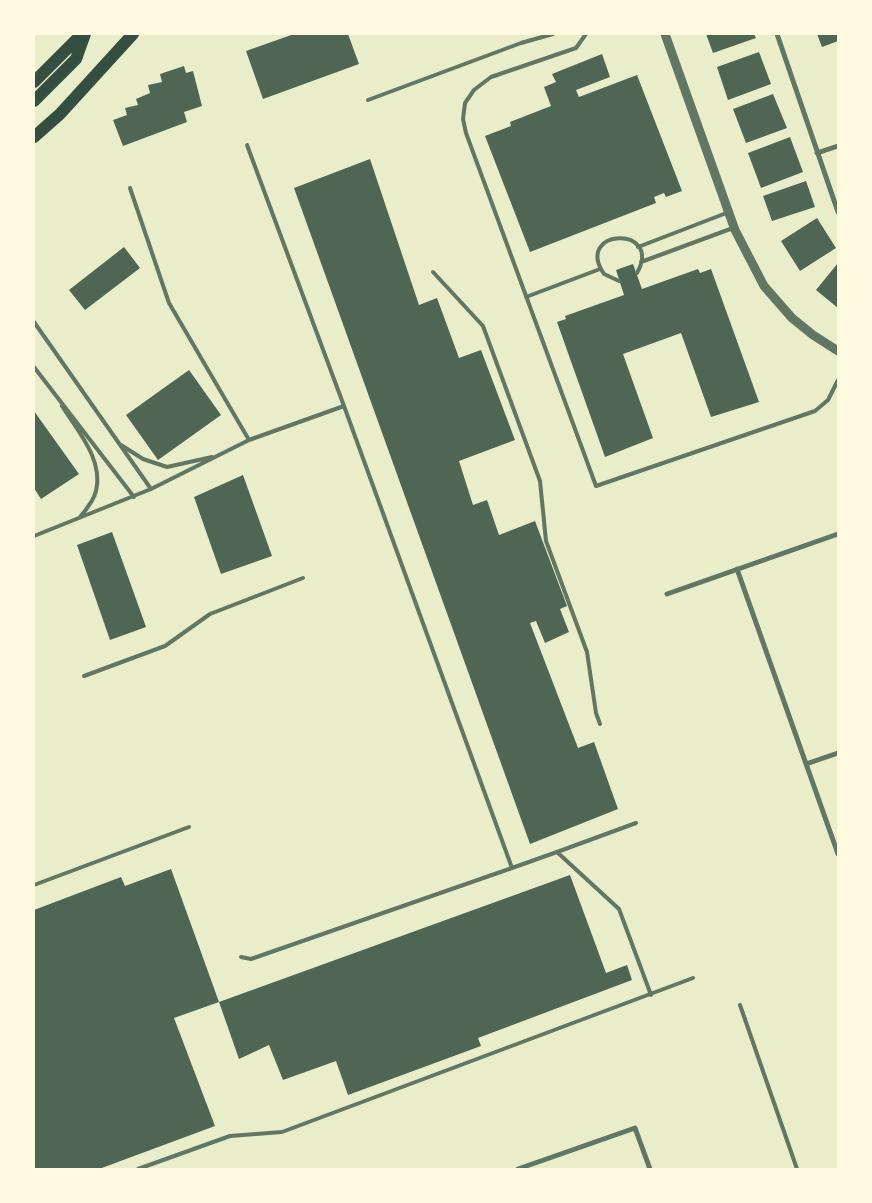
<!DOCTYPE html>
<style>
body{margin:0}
#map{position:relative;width:872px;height:1203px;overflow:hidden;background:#e9edc9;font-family:"Noto Serif",serif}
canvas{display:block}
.frame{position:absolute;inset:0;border:35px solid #fefae0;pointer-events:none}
</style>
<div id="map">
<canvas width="872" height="1203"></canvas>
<div class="frame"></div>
</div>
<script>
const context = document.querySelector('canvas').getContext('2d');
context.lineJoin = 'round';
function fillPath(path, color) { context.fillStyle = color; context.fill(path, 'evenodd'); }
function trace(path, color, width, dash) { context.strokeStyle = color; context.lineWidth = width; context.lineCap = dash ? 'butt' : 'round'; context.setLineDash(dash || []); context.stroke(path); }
const building = new Path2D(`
 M294 34H348L359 64 263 99 246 51Z
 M706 34H754L756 38 713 53Z
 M817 34H838V41L822 47Z
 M759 52 771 84 728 100 717 67Z
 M602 54 610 77 576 90 579 97 637 75 682 191 666 197 664 193 654 197 656 203 530 252 485 136 511 126 510 122 551 106 544 87 556 82 552 74Z
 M184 66 186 73 193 71 202 106 184 112 187 122 123 146 113 120 127 115 125 108 138 105 136 99 150 93 148 85 162 82 160 74Z
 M773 94 787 128 746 143 733 109Z
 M790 137 803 172 761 188 748 153Z
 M370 159 419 305 437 298 459 358 481 350 515 440 459 461 473 505 487 500 499 535 535 521 567 606 560 609 569 632 545 643 536 621 530 623 578 748 594 742 618 809 530 844 294 188Z
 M806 181 815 207 772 221 763 196Z
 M817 218 836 248 800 271 781 241Z
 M124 247 140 268 85 310 69 290Z
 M838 263V308L816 290Z
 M633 264 642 289 698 269 700 273 711 269 759 402 711 417 681 333 623 354 653 438 605 457 557 322 566 319 565 316 624 295 616 270Z
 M189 370 221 415 158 460 126 415Z
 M34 411 79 474 41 499 34 488Z
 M243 475 272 556 221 574 194 497Z
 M112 532 146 627 110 640 77 545Z
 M171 869 219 1002 174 1018 215 1126 99 1169H34V910L121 877 125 886Z
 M570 875 606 973 627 965 632 980 478 1038 481 1046 348 1095 336 1061 283 1080 269 1045 239 1059 219 1002Z`);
const service = new Path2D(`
 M586 34 576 48 491 77 474 90 465 103 463 119 466 133 596 486 815 411 828 400 838 380
 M368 100 521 43 553 34
 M638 247 729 212
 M641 262 733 228
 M433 272 483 326 540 481 546 541 587 652 596 713 600 724
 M619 281 604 274C573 228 664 225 637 273
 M526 297 600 269
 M34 322 151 489
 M34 367 134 497
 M62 406C77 430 104 460 96 491 94 500 86 510 80 517
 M249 440 344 406
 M121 445 143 459 167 467 212 457
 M34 536 151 489 249 440 169 303 130 188
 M84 676 165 646 210 614 303 578
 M557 852 636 823
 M512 868 557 852 619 909 651 995
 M34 885 189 827
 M241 957 251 959 512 868 344 406 247 145
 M740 1005 797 1169
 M138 1169 230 1136 282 1132 693 978`);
const minor = new Path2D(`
 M777 34 838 212
 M817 153 838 146
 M737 569 838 854
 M667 594 838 534
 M806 764 838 753
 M518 1169 635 1128 650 1169`);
const tertiary = new Path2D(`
 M665 34 735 230 764 286 792 318 813 335 838 351`);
const primary = new Path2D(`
 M34 82 82 34
 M34 101 76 59 85 34
 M34 137 60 114 133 34`);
fillPath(building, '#4f6655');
trace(service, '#617663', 4);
trace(minor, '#617663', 5);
trace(tertiary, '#617663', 9);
trace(primary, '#344e41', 12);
</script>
